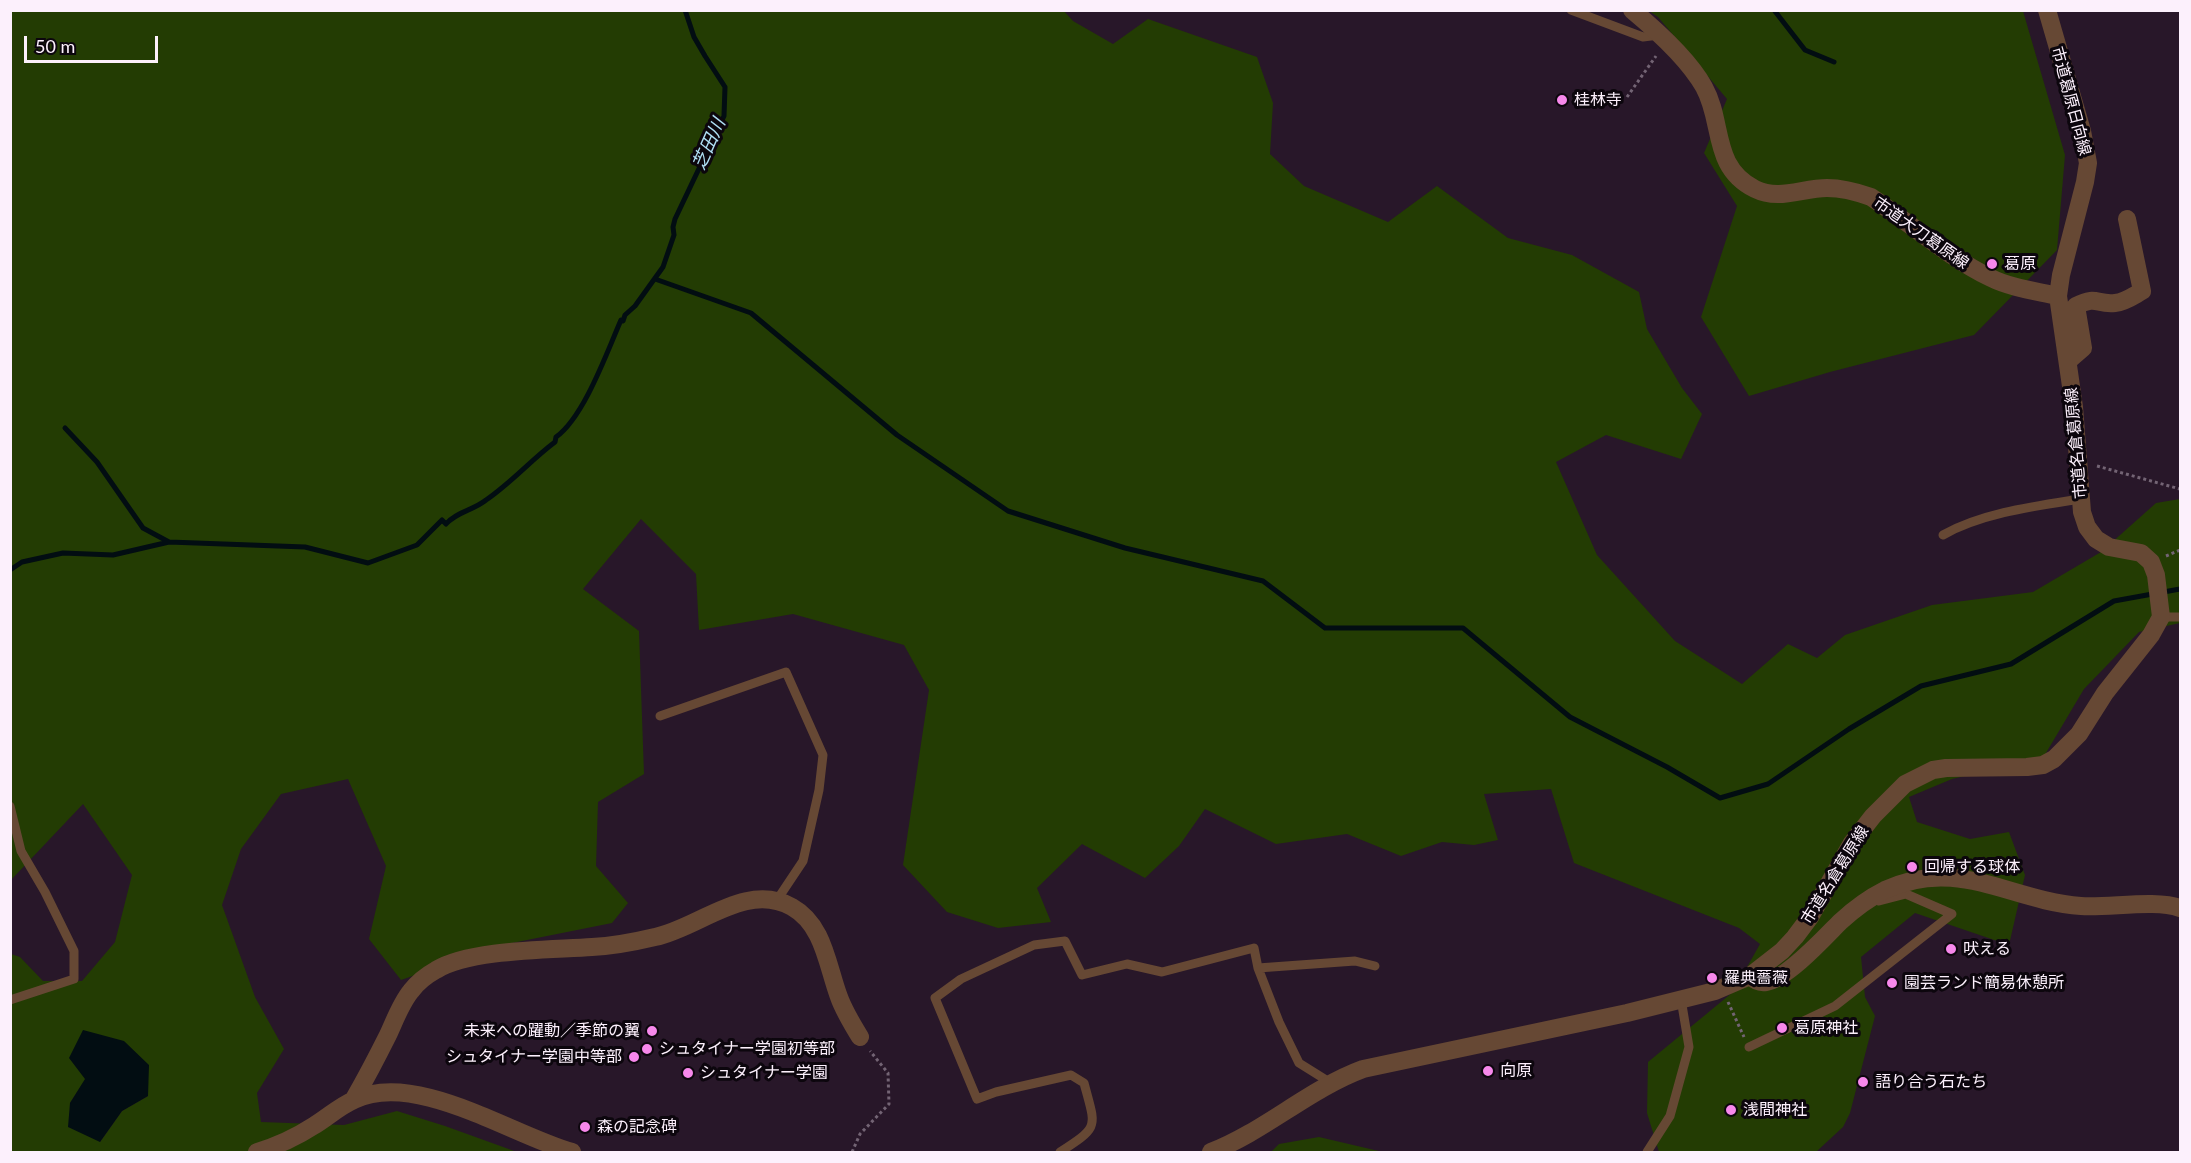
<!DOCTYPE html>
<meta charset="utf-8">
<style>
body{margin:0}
#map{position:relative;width:2191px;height:1163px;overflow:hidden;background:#281729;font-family:Lato,sans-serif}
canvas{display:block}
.frame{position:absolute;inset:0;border:12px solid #fcf0fc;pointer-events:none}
.scale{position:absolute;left:24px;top:36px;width:134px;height:27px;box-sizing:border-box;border:3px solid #fcf0fc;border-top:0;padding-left:8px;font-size:18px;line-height:21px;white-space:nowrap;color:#fcf0fc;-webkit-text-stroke:4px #0c060d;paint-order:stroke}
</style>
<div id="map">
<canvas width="2191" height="1163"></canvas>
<div class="frame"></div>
<div class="scale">50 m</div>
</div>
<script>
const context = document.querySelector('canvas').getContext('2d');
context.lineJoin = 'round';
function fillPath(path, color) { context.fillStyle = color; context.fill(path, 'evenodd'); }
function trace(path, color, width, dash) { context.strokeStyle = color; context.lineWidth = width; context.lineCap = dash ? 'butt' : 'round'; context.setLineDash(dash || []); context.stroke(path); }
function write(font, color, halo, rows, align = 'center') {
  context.font = font + ' Lato,"Noto Sans JP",sans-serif'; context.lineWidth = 6; context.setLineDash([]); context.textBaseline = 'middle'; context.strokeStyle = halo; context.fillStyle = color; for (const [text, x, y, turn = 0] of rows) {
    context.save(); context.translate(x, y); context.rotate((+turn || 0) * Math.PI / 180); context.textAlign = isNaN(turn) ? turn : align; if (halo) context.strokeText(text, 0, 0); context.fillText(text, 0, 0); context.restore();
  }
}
const green = new Path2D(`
 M1063 10 1073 21 1113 44 1148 19 1257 57 1273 103 1270 154 1304 186 1388 222 1437 186 1508 238 1572 255 1639 292 1647 329 1682 388 1702 414 1681 459 1606 435 1556 462 1597 555 1675 641 1742 684 1788 644 1817 658 1845 635 1932 605 2033 592 2101 552 2156 503 2180 499V623L2139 632 2084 689 2043 758 1952 779 1909 797 1917 822 1970 839 2009 832 2025 875 2009 945 1915 913 1861 957 1865 997 1875 1016 1850 1113 1843 1127 1816 1152H1659L1647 1113 1648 1062 1733 992 1760 944 1739 928 1574 863 1551 789 1484 794 1498 840 1474 845 1442 842 1401 856 1347 834 1276 844 1205 809 1179 846 1145 878 1082 844 1037 888 1051 922 998 928 947 912 903 865 929 690 904 645 793 614 699 630 696 574 641 519 583 589 639 631 644 774 598 802 596 866 628 903 612 923 502 945 401 980 369 939 386 866 348 779 281 794 241 849 222 905 255 997 284 1049 257 1093 261 1122 344 1125 397 1111 445 1126 517 1152H11V954L20 957 43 981H82L115 942 132 875 83 804 11 880V11ZM86 1079 148 1096 122 1111 100 1142 70 1103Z
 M1649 11H2023L2065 155 2057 250 1974 335 1830 372 1749 396 1701 317 1737 206 1704 153 1727 99 1658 17Z
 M1319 1137 1383 1152H1271L1279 1144Z`);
const water = new Path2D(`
 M83 1030 124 1041 149 1065 148 1096 122 1111 100 1142 68 1127 70 1103 85 1079 69 1058Z`);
const stream = new Path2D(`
 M1774 10 1805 50 1834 62
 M655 279 751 313 897 435 1008 511 1125 548 1263 581 1325 628H1463L1570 717 1667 767 1720 798 1768 784 1849 729 1921 686 2011 664 2114 601 2180 589
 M65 428 97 462 143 528 169 542
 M10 570 22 562 63 553 113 555 169 542 305 547 368 563 417 545 442 520 446 524C456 512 474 510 486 500 511 483 531 460 555 442L556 437C584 417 607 352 621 320L623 321 625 315 635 306 663 267 674 235 673 227 675 219 724 116 725 87 705 56 694 37 685 10`);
const path = new Path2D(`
 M1627 97 1656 56
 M2097 466 2180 489
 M2166 556 2180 550
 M1728 1002 1744 1037
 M852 1152 860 1134 889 1104 888 1073 870 1051`);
const service = new Path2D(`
 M1571 10 1643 37 1659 35
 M1943 535C1982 513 2036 506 2080 499
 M2161 617H2180
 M660 716 786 672 823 755 819 790 803 861 777 900
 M10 806 21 851 45 892 74 951V979L10 1000
 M1258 968 1279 1022 1299 1063 1331 1083
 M1749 1047 1835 1006 1952 914 1906 894 1879 901
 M1060 1152C1100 1126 1096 1128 1084 1083L1071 1075 996 1092 977 1099 935 998 961 979 1034 945 1065 941 1082 975 1127 964 1162 972 1254 948 1258 968 1355 961 1375 966
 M1647 1152 1670 1116 1689 1047 1681 999`);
const minor = new Path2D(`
 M1632 10C1656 30 1689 60 1704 87 1724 123 1711 167 1755 189 1779 201 1802 188 1827 188 1842 188 1857 192 1871 197 1911 224 1948 257 1991 278 2011 288 2036 291 2058 296
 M2068 361 2083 348 2076 306C2097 295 2096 305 2115 303 2125 302 2133 296 2142 291L2127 219
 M1750 976C1754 980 1760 983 1766 982 1787 979 1825 937 1840 922 1853 910 1869 898 1885 890 1958 856 2010 901 2081 906 2109 908 2156 899 2180 908
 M354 1099C366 1078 377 1057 388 1035 395 1020 401 1003 411 991 417 983 427 975 436 970 470 949 551 950 592 947 613 946 634 942 655 937 699 928 746 881 792 907 824 925 827 965 839 997 844 1011 852 1024 860 1037
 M257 1152C277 1146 298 1136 315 1125 328 1117 340 1106 354 1100 415 1070 512 1135 572 1152
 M1211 1152C1265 1131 1309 1089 1363 1069L1627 1013 1715 991 1750 976 1782 951 1795 937 1810 917 1852 843 1873 816 1905 784 1933 770 1946 768 2027 767 2043 765 2054 759 2079 734 2105 693 2151 635 2161 617 2156 575 2151 562 2141 553 2109 547 2096 539 2087 527 2082 512 2074 407 2058 296 2061 275 2085 182 2088 163 2082 131 2047 10`);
const markers = [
 [1562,100,6,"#f788eb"],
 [1992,264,6,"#f788eb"],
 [1912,867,6,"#f788eb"],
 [1951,949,6,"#f788eb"],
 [1712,978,6,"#f788eb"],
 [1892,983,6,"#f788eb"],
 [1782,1028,6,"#f788eb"],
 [652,1031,6,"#f788eb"],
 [647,1049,6,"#f788eb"],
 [634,1057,6,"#f788eb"],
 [1488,1071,6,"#f788eb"],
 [688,1073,6,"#f788eb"],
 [1863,1082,6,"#f788eb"],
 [1731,1110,6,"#f788eb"],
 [585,1127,6,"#f788eb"]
];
const poiNames = [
 ["桂林寺",1574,100],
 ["葛原",2004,264],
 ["回帰する球体",1924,867],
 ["吠える",1963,949],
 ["羅典薔薇",1724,978],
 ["園芸ランド簡易休憩所",1904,983],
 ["葛原神社",1794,1028],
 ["未来への躍動／季節の翼",640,1031,"right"],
 ["シュタイナー学園初等部",659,1049],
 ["シュタイナー学園中等部",622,1057,"right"],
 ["向原",1500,1071],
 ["シュタイナー学園",700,1073],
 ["語り合う石たち",1875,1082],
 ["浅間神社",1743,1110],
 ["森の記念碑",597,1127]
];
const streetNames = [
 ["市道葛原日向線",2071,101,75],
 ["市道大刀葛原線",1921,233,35],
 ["市道名倉葛原線",2076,443,-95],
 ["市道名倉葛原線",1835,875,-58]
];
const waterNames = [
 ["芝田川",709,144,-66]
];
fillPath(green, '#233c03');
fillPath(water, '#020d12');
trace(stream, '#020d12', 5);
trace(path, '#736474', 3, [3, 3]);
trace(service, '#664834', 9);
trace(minor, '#664834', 18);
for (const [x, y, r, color] of markers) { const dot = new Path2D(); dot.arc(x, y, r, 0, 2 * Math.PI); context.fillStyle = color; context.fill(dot); trace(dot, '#0c060d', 2); }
write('16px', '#fcf0fc', '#0c060d', poiNames, 'left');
write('16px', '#fcf0fc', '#0c060d', streetNames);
write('italic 18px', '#b0e0f5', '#0c060d', waterNames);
</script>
